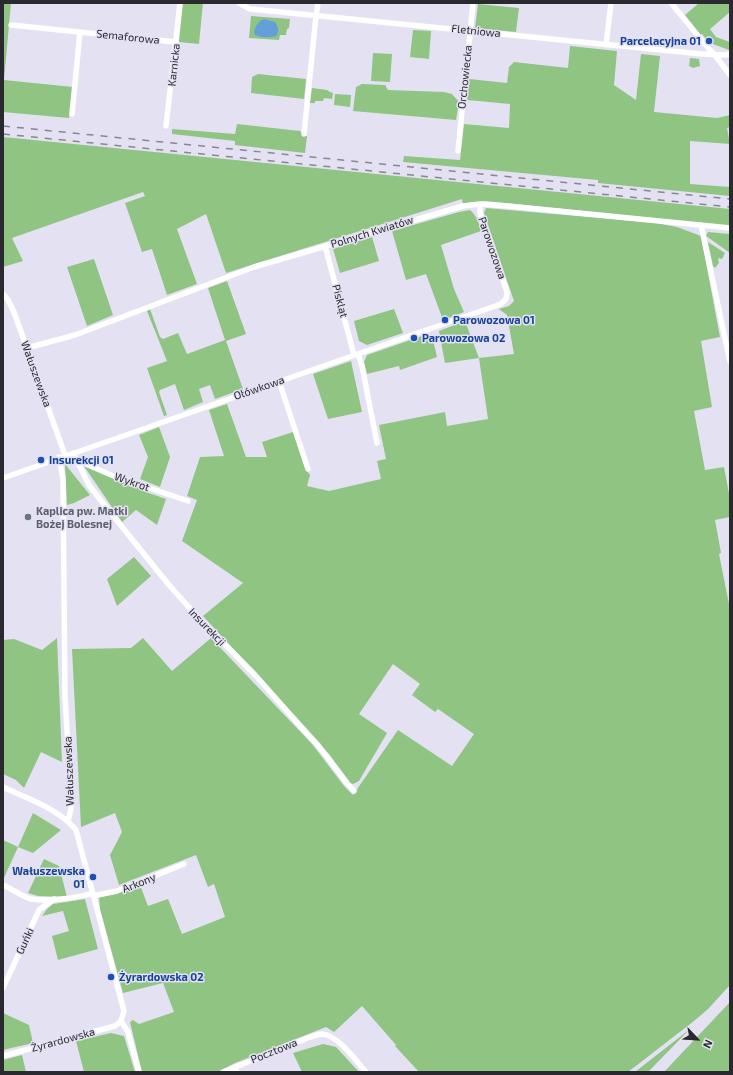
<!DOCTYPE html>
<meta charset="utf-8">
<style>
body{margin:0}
#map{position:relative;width:733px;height:1075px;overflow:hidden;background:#e4e1f3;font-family:"Exo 2",sans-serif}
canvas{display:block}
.frame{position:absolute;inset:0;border:4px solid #2b2930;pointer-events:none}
.north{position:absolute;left:677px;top:1019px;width:40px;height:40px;-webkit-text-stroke:3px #e4e1f3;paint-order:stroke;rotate:115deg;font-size:11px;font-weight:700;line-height:16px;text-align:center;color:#2b2930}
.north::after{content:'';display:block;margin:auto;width:14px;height:18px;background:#2b2930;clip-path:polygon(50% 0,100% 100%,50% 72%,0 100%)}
</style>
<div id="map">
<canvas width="733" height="1075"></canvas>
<div class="frame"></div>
<div class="north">N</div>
</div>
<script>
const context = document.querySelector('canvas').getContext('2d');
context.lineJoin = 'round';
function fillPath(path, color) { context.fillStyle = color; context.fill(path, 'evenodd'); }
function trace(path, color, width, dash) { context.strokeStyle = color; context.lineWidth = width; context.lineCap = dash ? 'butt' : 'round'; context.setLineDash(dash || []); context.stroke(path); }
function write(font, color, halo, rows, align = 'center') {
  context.font = font + ' "Exo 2",sans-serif'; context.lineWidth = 3; context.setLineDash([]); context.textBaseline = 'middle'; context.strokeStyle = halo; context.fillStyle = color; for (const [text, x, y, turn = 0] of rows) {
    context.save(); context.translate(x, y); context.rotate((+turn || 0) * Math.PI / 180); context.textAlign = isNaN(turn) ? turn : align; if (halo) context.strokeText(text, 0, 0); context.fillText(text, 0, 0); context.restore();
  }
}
const green = new Path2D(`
 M3 3H11L4 80 73 87 69 118 3 112Z
 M183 3H203L199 44 179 42Z
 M699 3H730V12L710 29 716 37 730 42 729 50 713 44 708 38 707 40 702 34 700 35 685 15Z
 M478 4 519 8 516 32 475 28Z
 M251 16 290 19 289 28 287 29 286 35H280L279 40 249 38Z
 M413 30 431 31 429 59 410 57Z
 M570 46 617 51 614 85 636 100 641 54 660 56 654 112 717 118 730 115V127L727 128 730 144 690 141V184L730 187V196L598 183V180L403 162 404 156 460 160 464 124 509 128 510 104 467 100 469 79 507 83 509 67 514 62 568 68Z
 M373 53 392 54 390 82 371 81Z
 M690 58 699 59 700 66 693 68 689 66Z
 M258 74 306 79 304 99 251 93 252 77Z
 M362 84 385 85 388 90 444 92 452 94 459 102 456 120 353 111 356 87Z
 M312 88 327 90 330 92 333 93 332 99 324 98 323 101H315V103H310Z
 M335 94 351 95 350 107 334 105Z
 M237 124 300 131 303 135 307 136 305 153 235 145V141L172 134V129L235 134Z
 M3 137 730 209V226L485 201 463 204 462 199 226 273 206 214 177 229 197 284 167 295 152 249 142 252 125 203 145 196 143 192 12 238 23 261 3 267Z
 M486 208 656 223 677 227 701 236 720 337 701 341 712 407 694 411 705 470 724 467 730 499V517L715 520 721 553 719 554 730 609V985L708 1009 694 1021 628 1072H419L395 1046 396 1045 362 1006 334 1032 326 1027 235 1063 218 1072H142L130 1022 133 1020 139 1024 174 1012 163 983 123 993 100 909 99 897 140 885 148 906 168 899 182 934 225 917 214 884 208 887 196 855 119 885 110 855 122 832 115 813 81 827 72 649 131 648 143 638 172 671 211 638 313 745 344 786 353 795 398 730 452 766 474 734 438 709 435 712 412 695 420 684 393 664 359 714 387 733 359 781 353 784 349 783 320 743 203 616 243 583 182 541 197 500 187 496 200 457 224 456 209 410 227 404 246 457H267L262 442 293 432 305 468 310 475 307 486 329 491 381 479 377 461 386 459 379 425 445 412 447 426 488 419 479 358 445 363 439 331 465 321 479 358 514 354 507 315 499 309 509 306 514 301 484 213Z
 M470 210C477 216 479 223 481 231L441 245 454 289 464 312 443 320 426 274 406 280 392 231 459 212Z
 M708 232 730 234V253L706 236Z
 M372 237 379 261 340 273 333 249Z
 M708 242 725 253 722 259 718 258 719 263 715 268 713 266Z
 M94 259 113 315 87 326 67 267Z
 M227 281 246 334 226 341 243 389 215 399 210 385 199 389 203 402 184 410 175 384 160 390 159 392 167 415 164 416 147 368 167 361 147 311 150 309 160 337 163 339 178 333 187 354 225 340 208 288Z
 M394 309 403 333 367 345 359 341 354 321Z
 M425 335 433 340 437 357 400 370 399 366 367 374 364 362 367 355Z
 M351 361 362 412 328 419 313 374Z
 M159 427 170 457 160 487 140 479 148 457 139 435Z
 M65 464 90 495 74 503 67 505Z
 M84 466 144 487 143 491 166 499 157 525 136 510 122 522Z
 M134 557 151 576 117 606 107 579Z
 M57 638 62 762 41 752 24 788 16 780 3 774V640L14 639 42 650Z
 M33 813 61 830 33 853 18 847 3 880V840L18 847Z
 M44 859 59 866 67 897 38 896 28 893Z
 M85 899 98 949 58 960 52 936 69 931 63 911 42 916 47 909 53 904Z
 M730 1002V1072H664Z
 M3 1013 29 1025 33 1043 3 1050Z
 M690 1029 648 1072H635Z
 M111 1033 124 1036 135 1072H84L76 1041Z
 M323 1044 336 1047 359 1072H302L293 1053Z
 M22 1055 26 1072H3V1060Z`);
const water = new Path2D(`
 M264 19 275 22C278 27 280 31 276 36 270 38 259 38 254 34 254 28 258 21 264 19Z`);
const minor = new Path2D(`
 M239 3 250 9 702 54 724 55 730 54
 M671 3 709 49 714 54 730 75
 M11 25 176 42
 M606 45 611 3
 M72 114 80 32
 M166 126 180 3
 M304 134 316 16 318 3
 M458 151 473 3
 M701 225 730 362
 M325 246 354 355
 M3 294 8 300 14 312 65 455
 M27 348 75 335 254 267 463 206 480 204 508 206 730 228
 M358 354 362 366 377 443
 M279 381 308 469
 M73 453 89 485 106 507 169 585 194 613 256 676 326 755 347 783 354 791
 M59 457 63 479 65 697 69 762 71 809 68 821
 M77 460 111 475 188 501
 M3 478 501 304 506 299 507 292 480 213V204
 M3 787C28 799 58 808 76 830L124 1011 121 1021 115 1026 3 1056
 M3 885C12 889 22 896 31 899 47 902 77 898 93 893
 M93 896 117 891 184 864
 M3 988 39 910 54 899
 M121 1021 128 1032 139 1072
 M235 1067 237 1072
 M223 1072 310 1037C314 1036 318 1034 322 1034 338 1035 356 1061 366 1072`);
const rail = new Path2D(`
 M3 126 730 199
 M3 134 730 207`);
const markers = [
 [709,41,4,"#1a4fb4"],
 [445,320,4,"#1a4fb4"],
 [414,338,4,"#1a4fb4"],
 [41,460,4,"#1a4fb4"],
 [28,517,4,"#6b7280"],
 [93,877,4,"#1a4fb4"],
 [111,977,4,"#1a4fb4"]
];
const streetNames = [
 ["Fletniowa",476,31,6],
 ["Semaforowa",128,37,6],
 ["Karnicka",174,65,-84],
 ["Orchowiecka",465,77,-84],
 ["Polnych Kwiatów",372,232,-17],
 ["Parowozowa",492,248,71],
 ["Piskląt",340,301,75],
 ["Wałuszewska",36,374,70],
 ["Ołówkowa",259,388,-19],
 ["Wykrot",132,482,19],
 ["Insurekcji",207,627,46],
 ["Wałuszewska",69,771,-92],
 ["Arkony",139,883,-22],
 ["Guńki",25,941,-65],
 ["Żyrardowska",63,1040,-15],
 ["Pocztowa",274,1051,-22]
];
const transitNames = [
 ["Parcelacyjna 01",701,41,"right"],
 ["Parowozowa 01",453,320],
 ["Parowozowa 02",422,338],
 ["Insurekcji 01",49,460],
 ["Wałuszewska",85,871,"right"],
 ["01",85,884,"right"],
 ["Żyrardowska 02",119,977]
];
const worshipNames = [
 ["Kaplica pw. Matki",36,511],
 ["Bożej Bolesnej",36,524]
];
fillPath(green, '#90c483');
fillPath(water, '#649fd9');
trace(minor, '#fff', 5.5);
trace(rail, '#898693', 1.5, [7, 7]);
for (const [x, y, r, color] of markers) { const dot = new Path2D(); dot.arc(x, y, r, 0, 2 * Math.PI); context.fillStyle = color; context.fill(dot); trace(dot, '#e4e1f3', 1.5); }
write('11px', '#2b2930', '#e4e1f3', streetNames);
write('bold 11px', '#164399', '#e4e1f3', transitNames, 'left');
write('bold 11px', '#5b616d', '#e4e1f3', worshipNames, 'left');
</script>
